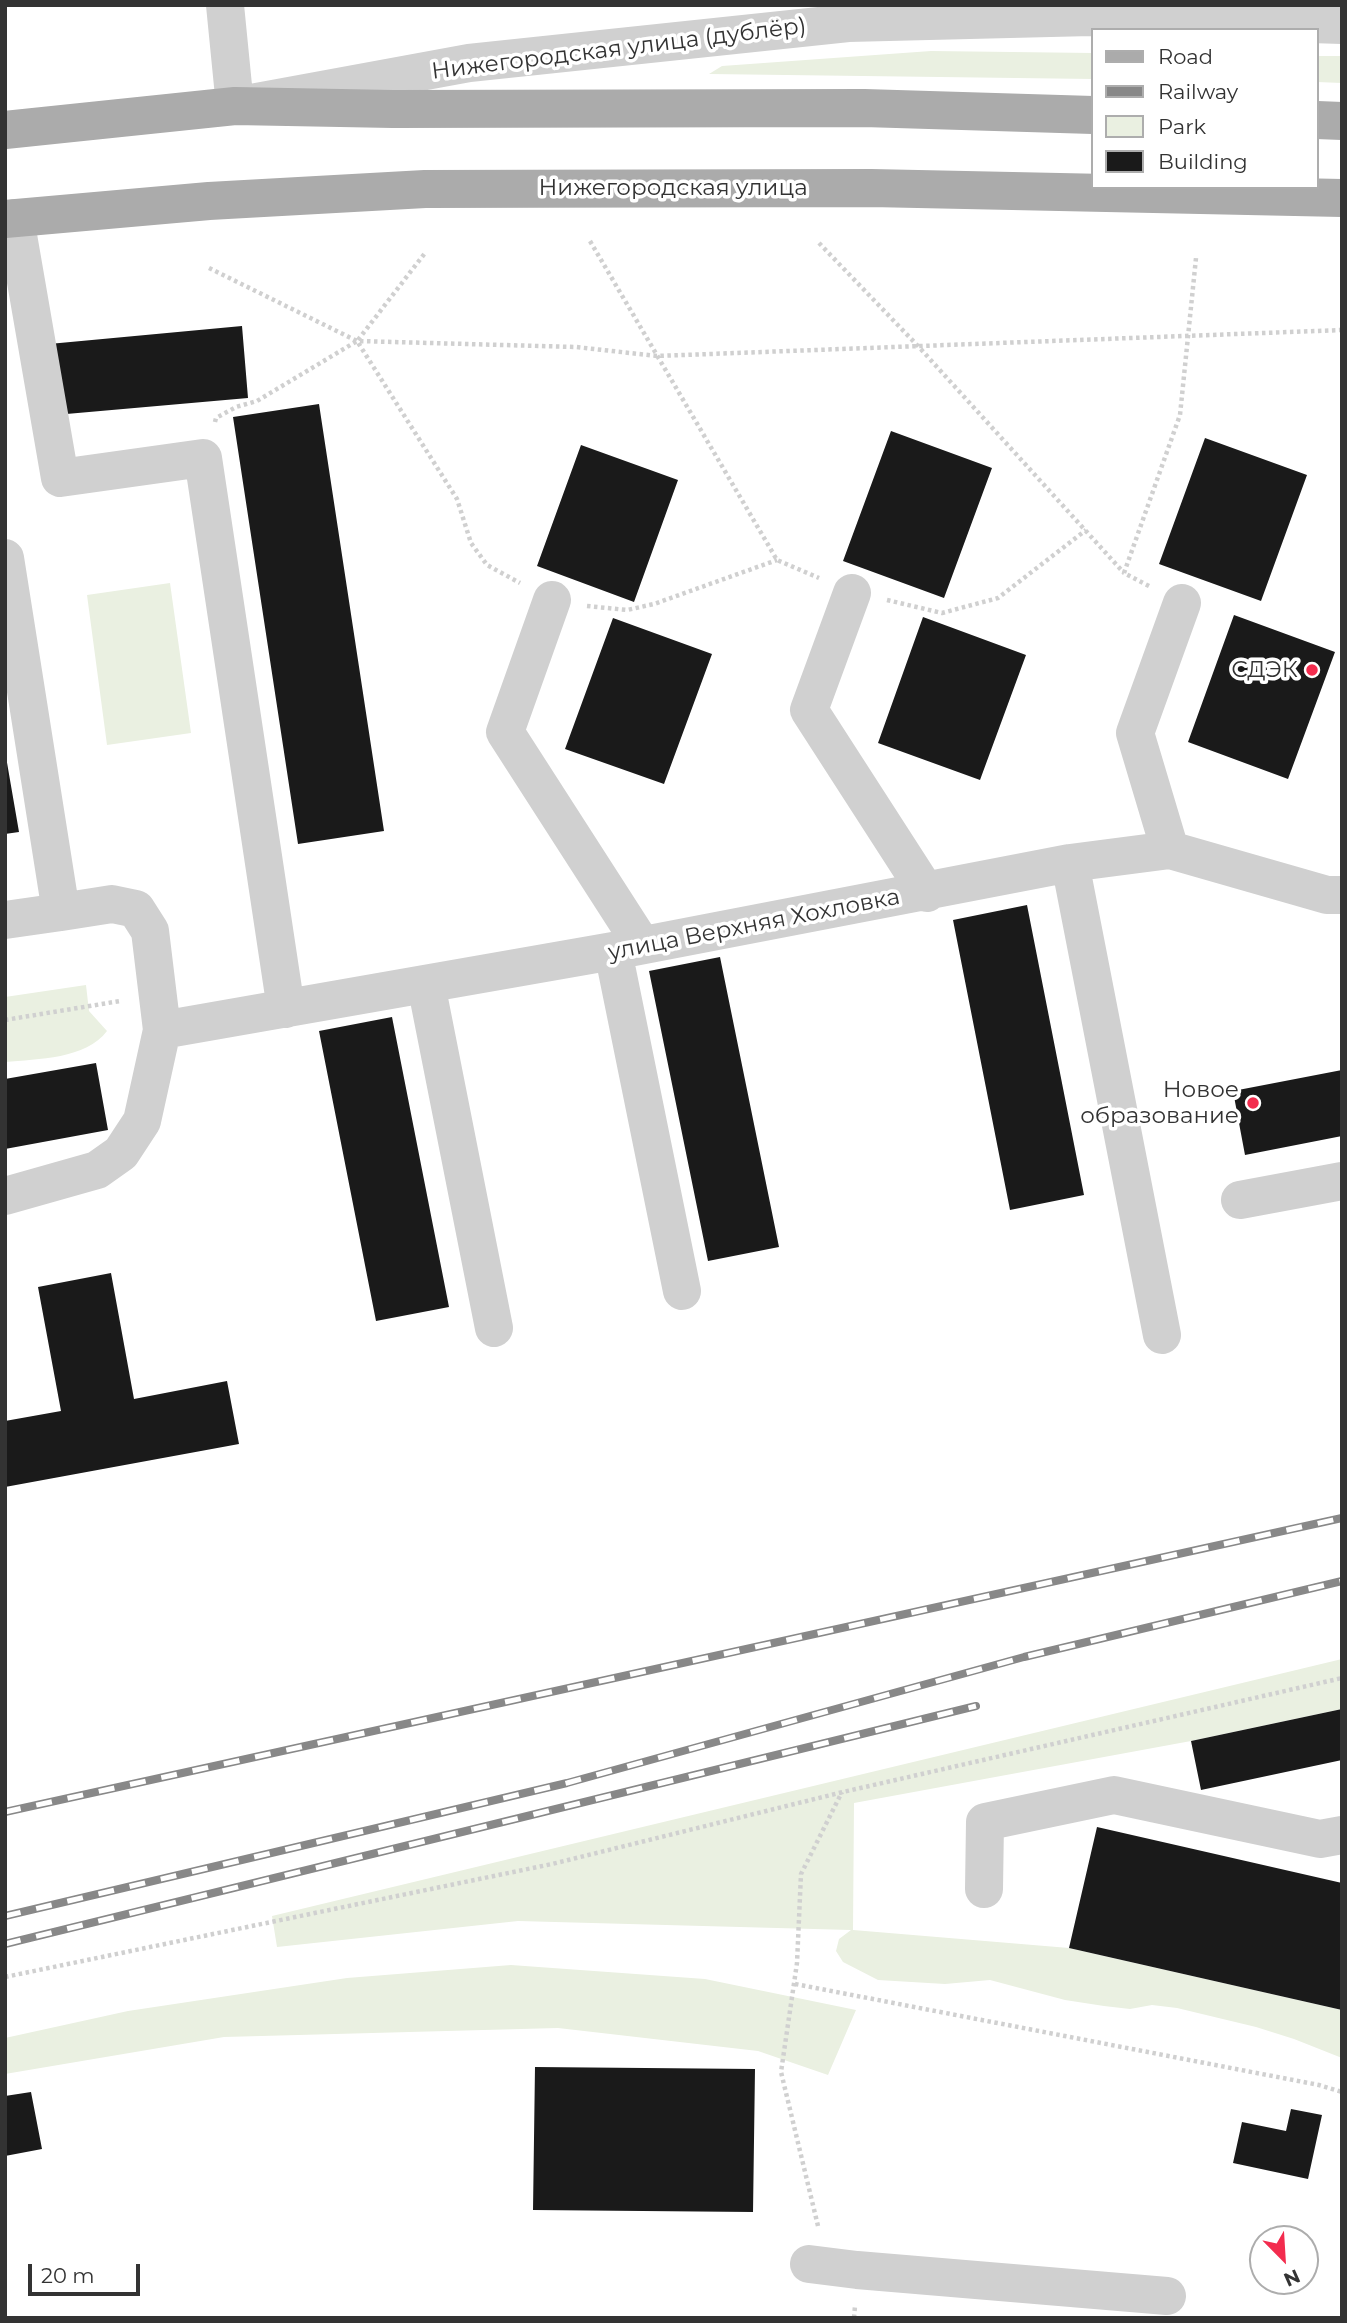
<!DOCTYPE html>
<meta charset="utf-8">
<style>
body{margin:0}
#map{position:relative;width:1347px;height:2323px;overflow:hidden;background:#fff;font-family:Montserrat,sans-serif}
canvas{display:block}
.frame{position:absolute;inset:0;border:7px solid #333;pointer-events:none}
.legend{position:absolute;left:1091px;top:28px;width:228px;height:161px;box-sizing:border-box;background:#fff;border:2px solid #adadad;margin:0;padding:9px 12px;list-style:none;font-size:21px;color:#333}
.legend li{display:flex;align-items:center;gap:14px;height:35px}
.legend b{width:35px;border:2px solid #adadad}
.north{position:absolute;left:1249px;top:2225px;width:70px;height:70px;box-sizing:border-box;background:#fff;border:2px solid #adadad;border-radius:50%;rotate:156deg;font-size:19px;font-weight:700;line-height:28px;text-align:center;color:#333}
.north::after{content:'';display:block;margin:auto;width:24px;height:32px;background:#f32c4e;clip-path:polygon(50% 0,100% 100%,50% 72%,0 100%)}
.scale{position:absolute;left:28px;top:2264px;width:112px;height:32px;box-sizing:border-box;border:4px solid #333;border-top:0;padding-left:9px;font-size:21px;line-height:24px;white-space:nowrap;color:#333;-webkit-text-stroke:5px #fff;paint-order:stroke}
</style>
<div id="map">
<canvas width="1347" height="2323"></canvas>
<div class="frame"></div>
<ul class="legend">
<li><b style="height:9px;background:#ababab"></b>Road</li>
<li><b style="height:9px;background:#888"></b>Railway</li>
<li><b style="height:19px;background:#eaf0e1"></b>Park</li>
<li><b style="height:19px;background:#1a1a1a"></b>Building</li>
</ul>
<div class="north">N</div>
<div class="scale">20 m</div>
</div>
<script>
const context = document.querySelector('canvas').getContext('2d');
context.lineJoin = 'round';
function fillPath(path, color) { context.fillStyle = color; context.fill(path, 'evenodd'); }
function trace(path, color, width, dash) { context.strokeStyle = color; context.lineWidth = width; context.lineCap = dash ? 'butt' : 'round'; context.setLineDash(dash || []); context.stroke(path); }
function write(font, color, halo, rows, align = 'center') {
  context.font = font + ' Montserrat,sans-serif'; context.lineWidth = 7; context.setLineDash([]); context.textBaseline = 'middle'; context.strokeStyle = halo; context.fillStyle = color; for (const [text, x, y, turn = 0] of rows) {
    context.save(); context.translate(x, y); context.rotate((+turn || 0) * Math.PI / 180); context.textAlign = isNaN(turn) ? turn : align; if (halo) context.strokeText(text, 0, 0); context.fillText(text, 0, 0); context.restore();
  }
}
const green = new Path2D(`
 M931 51 1093 53V79L709 74 722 66Z
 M1317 56H1342V83L1317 82Z
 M170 583 191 733 107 745 87 595Z
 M86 985 89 1011 107 1031C86 1059 38 1059 5 1062V997Z
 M1342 1659V1709L1191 1741 854 1803 853 1930 1069 1948 1342 2010V2058L1294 2039 1256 2027 1177 2008 1152 2005 1130 2009 1104 2006 1065 2000 990 1980 945 1984 878 1980 843 1962 836 1951 839 1939 851 1930 518 1921 277 1947 272 1916Z
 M511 1965 705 1979 856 2010 828 2075 758 2051 558 2028 224 2037 5 2074V2038L128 2011 347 1978Z`);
const building = new Path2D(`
 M242 326 248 398 55 415 49 344Z
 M319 404 384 831 298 844 233 417Z
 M891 431 992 468 944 598 843 561Z
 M1205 438 1307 475 1261 601 1159 564Z
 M581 445 678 480 634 602 537 566Z
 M1234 615 1335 652 1288 779 1188 742Z
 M923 617 1026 655 980 780 878 743Z
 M613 618 712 654 664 784 565 749Z
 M5 751 19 832 5 834Z
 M1027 905 1084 1195 1010 1210 953 920Z
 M720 957 779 1247 708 1261 649 971Z
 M392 1017 449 1307 376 1321 319 1031Z
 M96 1063 108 1130 5 1149V1079Z
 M1342 1070V1136L1245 1155 1233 1091Z
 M111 1273 134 1399 227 1381 239 1444 5 1487V1421L61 1411 38 1287Z
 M1342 1709V1760L1201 1790 1191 1741Z
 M1097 1827 1342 1883V2010L1069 1948Z
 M535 2067 755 2069 753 2212 533 2210Z
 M31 2092 42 2149 5 2156V2096Z
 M1291 2109 1322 2115 1308 2179 1233 2163 1242 2122 1286 2131Z`);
const path = new Path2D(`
 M590 241 777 560 819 578
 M819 243 918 346 1124 573
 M209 268 357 341 576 347 657 356 1342 330
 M358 340 425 253
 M215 422 216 418 236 407 257 401 357 341 457 499 471 543 487 565 520 583
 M1149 586 1124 573 1180 415 1196 258
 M887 600 942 613 998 598 1086 530
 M587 606 627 610 654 604 777 560
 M5 1020 120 1001
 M5 1977 552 1864 843 1792 1342 1678
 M795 1984 1319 2085 1342 2092
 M818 2226 781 2072 797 1963 801 1874 842 1792
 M854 2318 855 2306`);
const minor = new Path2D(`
 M225 5 235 106 469 63 848 23 1091 17 1342 25
 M15 218 60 478 203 458 286 1009
 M5 558 61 912 5 920
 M852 593 809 710 927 893
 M552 600 505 732 642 945
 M1170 850 1135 733 1182 603
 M1070 863 1162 1335
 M613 951 682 1291
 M426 984 494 1328
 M162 1030 613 951 1070 863 1170 850 1327 895H1342
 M5 1196 97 1170 121 1153 142 1121 162 1030 150 931 136 909 112 904 61 912
 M1240 1200 1342 1181
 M984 1889 985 1822 1114 1795 1320 1839 1342 1835
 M809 2264 857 2270 1167 2296`);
const major = new Path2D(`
 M1317 120 1342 121
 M5 130 235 106 393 109 864 108 1093 115
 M5 219 209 201 425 189 871 188 1342 198`);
const rail = new Path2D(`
 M5 1812 1342 1518
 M5 1916 567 1783 1024 1657 1342 1581
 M5 1944 976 1706`);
const markers = [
 [1312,670,7,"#f32c4e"],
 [1253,1103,7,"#f32c4e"]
];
const streetNames = [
 ["Нижегородская улица (дублёр)",619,49,-7],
 ["Нижегородская улица",673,188],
 ["улица Верхняя Хохловка",754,925,-11]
];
const poiNames = [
 ["СДЭК",1298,670],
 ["Новое",1239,1090],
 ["образование",1239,1116]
];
fillPath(green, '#eaf0e1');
fillPath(building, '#1a1a1a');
trace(path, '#d0d0d0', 4.5, [3.5, 3.5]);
trace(minor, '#d0d0d0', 38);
trace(major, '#ababab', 38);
trace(rail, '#888', 8);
trace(rail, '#fff', 5, [16]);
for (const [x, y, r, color] of markers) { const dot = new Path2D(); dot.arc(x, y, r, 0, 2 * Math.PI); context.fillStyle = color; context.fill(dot); trace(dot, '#fff', 2.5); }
write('23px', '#333', '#fff', streetNames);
write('23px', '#333', '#fff', poiNames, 'right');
</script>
